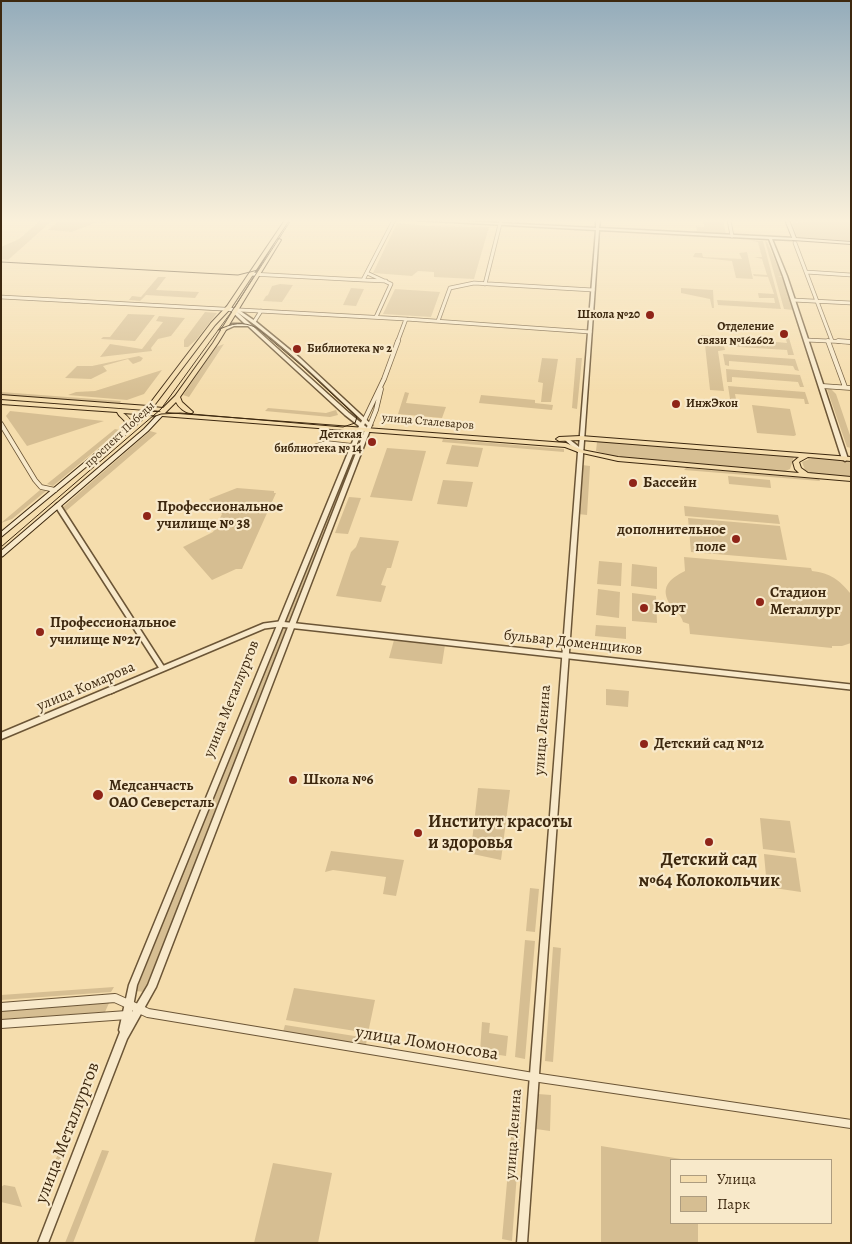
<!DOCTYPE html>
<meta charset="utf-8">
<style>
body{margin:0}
#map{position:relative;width:852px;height:1244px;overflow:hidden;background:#f5ddad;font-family:Alegreya,serif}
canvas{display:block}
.frame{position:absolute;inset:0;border:2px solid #3d280f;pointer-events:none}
.legend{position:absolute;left:670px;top:1159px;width:162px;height:65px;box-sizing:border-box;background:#f8e9ca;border:1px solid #ad9c7f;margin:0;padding:6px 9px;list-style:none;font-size:15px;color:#3d280f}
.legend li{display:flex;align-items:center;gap:10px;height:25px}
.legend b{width:25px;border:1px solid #ad9c7f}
</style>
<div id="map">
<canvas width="852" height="1244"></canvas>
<div class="frame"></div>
<ul class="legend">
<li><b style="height:6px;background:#f5ddad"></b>Улица</li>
<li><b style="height:14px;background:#d6be92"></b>Парк</li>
</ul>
</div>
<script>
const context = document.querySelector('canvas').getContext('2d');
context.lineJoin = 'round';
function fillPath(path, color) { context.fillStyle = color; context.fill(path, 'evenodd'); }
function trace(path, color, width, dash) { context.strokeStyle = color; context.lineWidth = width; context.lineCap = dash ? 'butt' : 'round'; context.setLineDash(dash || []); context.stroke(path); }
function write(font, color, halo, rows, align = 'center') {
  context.font = font + ' Alegreya,serif'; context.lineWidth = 4.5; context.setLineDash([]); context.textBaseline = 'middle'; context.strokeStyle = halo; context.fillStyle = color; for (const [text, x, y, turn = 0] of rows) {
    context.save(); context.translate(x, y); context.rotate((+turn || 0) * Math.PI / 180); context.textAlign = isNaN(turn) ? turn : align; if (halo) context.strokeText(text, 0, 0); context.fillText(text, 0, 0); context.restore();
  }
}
const green = new Path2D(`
 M41 220H53L8 260 1 259V247L19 239Z
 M60 220H112L105 223 97 222 72 232 48 230Z
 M703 220H723L726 234 687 232 697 231 696 226 704 227Z
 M806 220H851V241L797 237 792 223 806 222Z
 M397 223 431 226 489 227 474 279 434 277V272L418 271 412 276 373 273Z
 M749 240 763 241 781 309 718 305 717 300 775 303 774 298H759L758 293 774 294 768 277 754 276 753 274 767 275 762 259 754 257H762L758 242Z
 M765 241 767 242 782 276H778L782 277 793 310 784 309Z
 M747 252 753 279 736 278 732 261 693 257 695 253H702L703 257 742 259 739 253Z
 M158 277H166L156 290 199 292 195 298 146 295 140 301 129 300 132 296 141 297Z
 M280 284 293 285 282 302 263 301 266 296 268 295 272 286Z
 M351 288 364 289 356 306 343 305Z
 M681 288 713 290 714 308H712L710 299 681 293Z
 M395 289 440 292 431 317 383 314Z
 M205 312 217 313 196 340 188 347H184V340Z
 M128 314 155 315 135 341 101 339 103 337H110Z
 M159 316 185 318 171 336 158 339 151 348 152 351 100 357 110 344 142 349 163 322 156 321Z
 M701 335 787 343 785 336 789 338 794 355H788L787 350 724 346 725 350 718 351 724 391 710 390 705 345 707 344V337L701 336Z
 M224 344 189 397 183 395 216 347Z
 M723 354 795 359 799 371 795 370 793 366 729 361V366L725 365Z
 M139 356 143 358 141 361 133 364 128 359 103 366 107 371 91 379 65 378 77 366H92Z
 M542 358 558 359 551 402H541L543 383 538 382Z
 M576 358H582L577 409 572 408Z
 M726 369 800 375 804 387H800L798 382 732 377V382H727Z
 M162 370 144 394 127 400 68 395 76 392 95 391Z
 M728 386 805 392 809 404H805L804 399 735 394 736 399H730Z
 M827 389H831L836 394 851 438V448L847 447Z
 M1 392 121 401 120 403 1 395Z
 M405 392 409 393 406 403 446 407 442 418 398 414Z
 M481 395 535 400V403L553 405 552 410 479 403Z
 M752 405 790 409 796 435 794 436 757 433Z
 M268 408 326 413 336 410 338 415 330 417 265 411Z
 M10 411 104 421 27 446 6 416Z
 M115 429 120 430 53 486 47 484Z
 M150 431 157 433 66 511 63 507Z
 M443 439 564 449V452L442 442Z
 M597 442H608L794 457 790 469 785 471 617 457 596 451Z
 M452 445 483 448 478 467 446 464Z
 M387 448 426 451 412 501 370 497Z
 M357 451 290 623 284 622 353 452Z
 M812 458 851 460V477L811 474 805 470 802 462Z
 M582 465 590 466 587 515 578 514Z
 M686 468 819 479 820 481 684 470Z
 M728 476 770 480 771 488 729 484Z
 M443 480 473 482 467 507 437 504Z
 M237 488 274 491V493H276L242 569H236L212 580 183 547 213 532 222 514 209 499Z
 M40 490 46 491 12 519 1 523Z
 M349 497 361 498 348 534 335 533Z
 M684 506 778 515 780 524 685 516Z
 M688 518 780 526 787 560 691 552Z
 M360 537 399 541 391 568H387L381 585 386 586 381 602 336 596 351 552 356 547Z
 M684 557 811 568 812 571C831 573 839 580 851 594V643L842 646H832V648L690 634 689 624 683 622C681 614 676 612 671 606 659 588 669 579 685 571Z
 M599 561 622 563 621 586 597 584Z
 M632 564 657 567V589L631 586Z
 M598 589 620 592 619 618 596 615Z
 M632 593 656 596 657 623 632 621Z
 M596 625 626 627V639L595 636Z
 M282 627 288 628 144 992 136 991Z
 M394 640 445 645 442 664 389 658Z
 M606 689 629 691 628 707 606 705Z
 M478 788 510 790 501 860 468 853 471 850Z
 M760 818 790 821 795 853 763 849Z
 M331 851 404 860 396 896 383 894 386 877 333 870 325 872Z
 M764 854 796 858 801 892 767 887Z
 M530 888 539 889 535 932 526 931Z
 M525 940 535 941 525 1059 515 1057Z
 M553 947 561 948 553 1062 545 1061Z
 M114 987 111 992 1 1000V995Z
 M294 988 375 1000 368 1033 286 1020Z
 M109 1003 105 1012 1 1019V1011Z
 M482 1022 490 1023 489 1033 508 1036 506 1056 480 1052Z
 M285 1025 367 1038 366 1045 283 1032Z
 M515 1091 523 1092 512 1241 502 1239Z
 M538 1094 551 1095 550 1131 536 1129Z
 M71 1120 78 1121 56 1179 49 1177Z
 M601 1146 687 1160H671V1223H698V1243H601Z
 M102 1150 109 1151 73 1243H65Z
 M273 1163 332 1173 318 1243H254Z
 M4 1185 15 1187 22 1207 1 1202V1187Z`);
const minorFar4 = new Path2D(`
 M729 220 732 236
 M795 243 832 341
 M806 272 851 275
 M367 273 391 284 376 317
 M251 274 363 280
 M386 281 363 280 394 220
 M485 284 501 220
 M1 297 406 319 590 332
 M793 300 851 303
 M438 321 450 288 474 283 593 290
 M254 322 261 311
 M806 340 851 342
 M397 343 406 319`);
const minorFar3 = new Path2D(`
 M828 341 845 387
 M838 341 851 342
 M822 386 851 388
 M1 424 35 480 41 487 55 490
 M362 425 384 379 398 341
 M368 430 376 410 381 389
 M301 451 326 443 353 446`);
const minorFar2 = new Path2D(`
 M58 506 162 668
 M110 691 264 626 279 624 851 687`);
const minorFar1 = new Path2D(`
 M1 736 113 689`);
const minor = new Path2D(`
 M1 1007 115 998 148 1013 533 1077 851 1124
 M1 1024 127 1015`);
const tertiary = new Path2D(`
 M415 220H441L596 228V220H600L599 228 795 238V240H794L772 239 787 276 848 459 845 461 842 459 783 276 769 239 599 230 527 1243H517L578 452 565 440 567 439H569L579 447 596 230Z
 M228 306H230L233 309 236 308 255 321 300 358 372 425 370 426H368C326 387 285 345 237 312L349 413 370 430 156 987 127 1039 48 1243H38L120 1032 119 1030 129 985 359 426 345 415 248 326H234L223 331H221V329L233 324H245L228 308ZM363 429 365 430 148 985 132 1012 137 985Z`);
const secondary = new Path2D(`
 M785 220H789L796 238 851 242V244L793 240Z
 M145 412 148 414 147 415 132 429 1 537V532Z
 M161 412 163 413V415L148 431 3 556 1 557V551L144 429 159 413Z`);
const primary = new Path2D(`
 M285 220H289L231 308 215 325 153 407 163 408 175 396 213 343 277 240 279 239 281 240 218 343 180 397 182 402 193 412 192 413C186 414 178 407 176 402L165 413 566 443 582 450 618 457 799 473 795 469 793 462 799 457 581 440 559 441 556 439 559 437 581 436 851 457V461L808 457 799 462 801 468 808 473 851 477V481L618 461 578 452 565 447 123 413C129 417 132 421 133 428L130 430 127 428C126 418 120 419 117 412L1 404V400L147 411 145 410 1 399V395L148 406 211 323 227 306ZM151 410 161 411 159 412H149Z`);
const tram = new Path2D(`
 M1 262 238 275 258 270
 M153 417 161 414 180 413 343 427 355 423 357 417 302 366 257 328C243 321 232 323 218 330
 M1 547 161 409 232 311 291 220`);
const markers = [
 [650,315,5,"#8f2418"],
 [784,334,5,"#8f2418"],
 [297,349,5,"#8f2418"],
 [676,404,5,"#8f2418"],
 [372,442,5,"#8f2418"],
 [633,483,5,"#8f2418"],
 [147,516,5,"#8f2418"],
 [736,539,5,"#8f2418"],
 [760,602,5,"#8f2418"],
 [644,608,5,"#8f2418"],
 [40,632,5,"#8f2418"],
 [644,744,5,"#8f2418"],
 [293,780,5,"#8f2418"],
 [98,795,6,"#8f2418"],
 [418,833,5,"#8f2418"],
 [709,842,5,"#8f2418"]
];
const farPoinames = [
 ["Школа №20",640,315],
 ["Отделение",774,327],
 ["связи №162602",774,341],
 ["Библиотека № 2",307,349,"left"],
 ["ИнжЭкон",686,404,"left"],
 ["Детская",362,435],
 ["библиотека № 14",362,449]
];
const farStreetnames = [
 ["улица Сталеваров",428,422,5],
 ["проспект Победы",120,435,-43]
];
const poiNames = [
 ["Бассейн",643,483],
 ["Профессиональное",157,507],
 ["училище № 38",157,524],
 ["дополнительное",726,530,"right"],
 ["поле",726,547,"right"],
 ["Стадион",770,593],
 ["Металлург",770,610],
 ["Корт",654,608],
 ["Профессиональное",50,623],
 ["училище №27",50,640],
 ["Детский сад №12",654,744],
 ["Школа №6",303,780],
 ["Медсанчасть",109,786],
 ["ОАО Северсталь",109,803]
];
const streetNames = [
 ["бульвар Доменщиков",573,643,6],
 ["улица Комарова",86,687,-23],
 ["улица Металлургов",232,699,-68],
 ["улица Ленина",543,730,-86],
 ["улица Ленина",514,1134,-86]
];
const nearPoinames = [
 ["Институт красоты",428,823],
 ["и здоровья",428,844],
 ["Детский сад",709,861,"center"],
 ["№64 Колокольчик",709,882,"center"]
];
const nearStreetnames = [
 ["улица Ломоносова",427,1044,9],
 ["улица Металлургов",68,1133,-69]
];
fillPath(green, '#d6be92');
trace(minorFar4, '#6b5536', 4.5);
trace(minorFar3, '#6b5536', 5.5);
trace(minorFar2, '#6b5536', 8);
trace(minorFar1, '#6b5536', 9);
trace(minor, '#6b5536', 10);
trace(tertiary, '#6b5536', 3);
trace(secondary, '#3d280f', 2);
trace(primary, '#3d280f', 2);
trace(minorFar4, '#f8e9ca', 3);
trace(minorFar3, '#f8e9ca', 4);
trace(minorFar2, '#f8e9ca', 5);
trace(minorFar1, '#f8e9ca', 6);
trace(minor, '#f8e9ca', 8);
fillPath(tertiary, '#f8e9ca');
fillPath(secondary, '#f8e9ca');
fillPath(primary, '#f5ddad');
trace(tram, '#3d280f', 1);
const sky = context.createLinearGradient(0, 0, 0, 394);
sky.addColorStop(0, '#94acbb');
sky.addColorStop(0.56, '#faf0da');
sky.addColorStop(1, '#faf0da00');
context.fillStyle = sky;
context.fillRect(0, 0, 852, 394);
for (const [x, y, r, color] of markers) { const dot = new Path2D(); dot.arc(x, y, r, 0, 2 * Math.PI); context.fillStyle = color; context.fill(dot); trace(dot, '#f8e9ca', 2); }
write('bold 12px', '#3d280f', '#f8e9ca', farPoinames, 'right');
write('12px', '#3d280f', '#f8e9ca', farStreetnames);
write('bold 15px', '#3d280f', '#f8e9ca', poiNames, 'left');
write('15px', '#3d280f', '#f8e9ca', streetNames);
write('bold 18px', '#3d280f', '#f8e9ca', nearPoinames, 'left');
write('18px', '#3d280f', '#f8e9ca', nearStreetnames);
</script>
